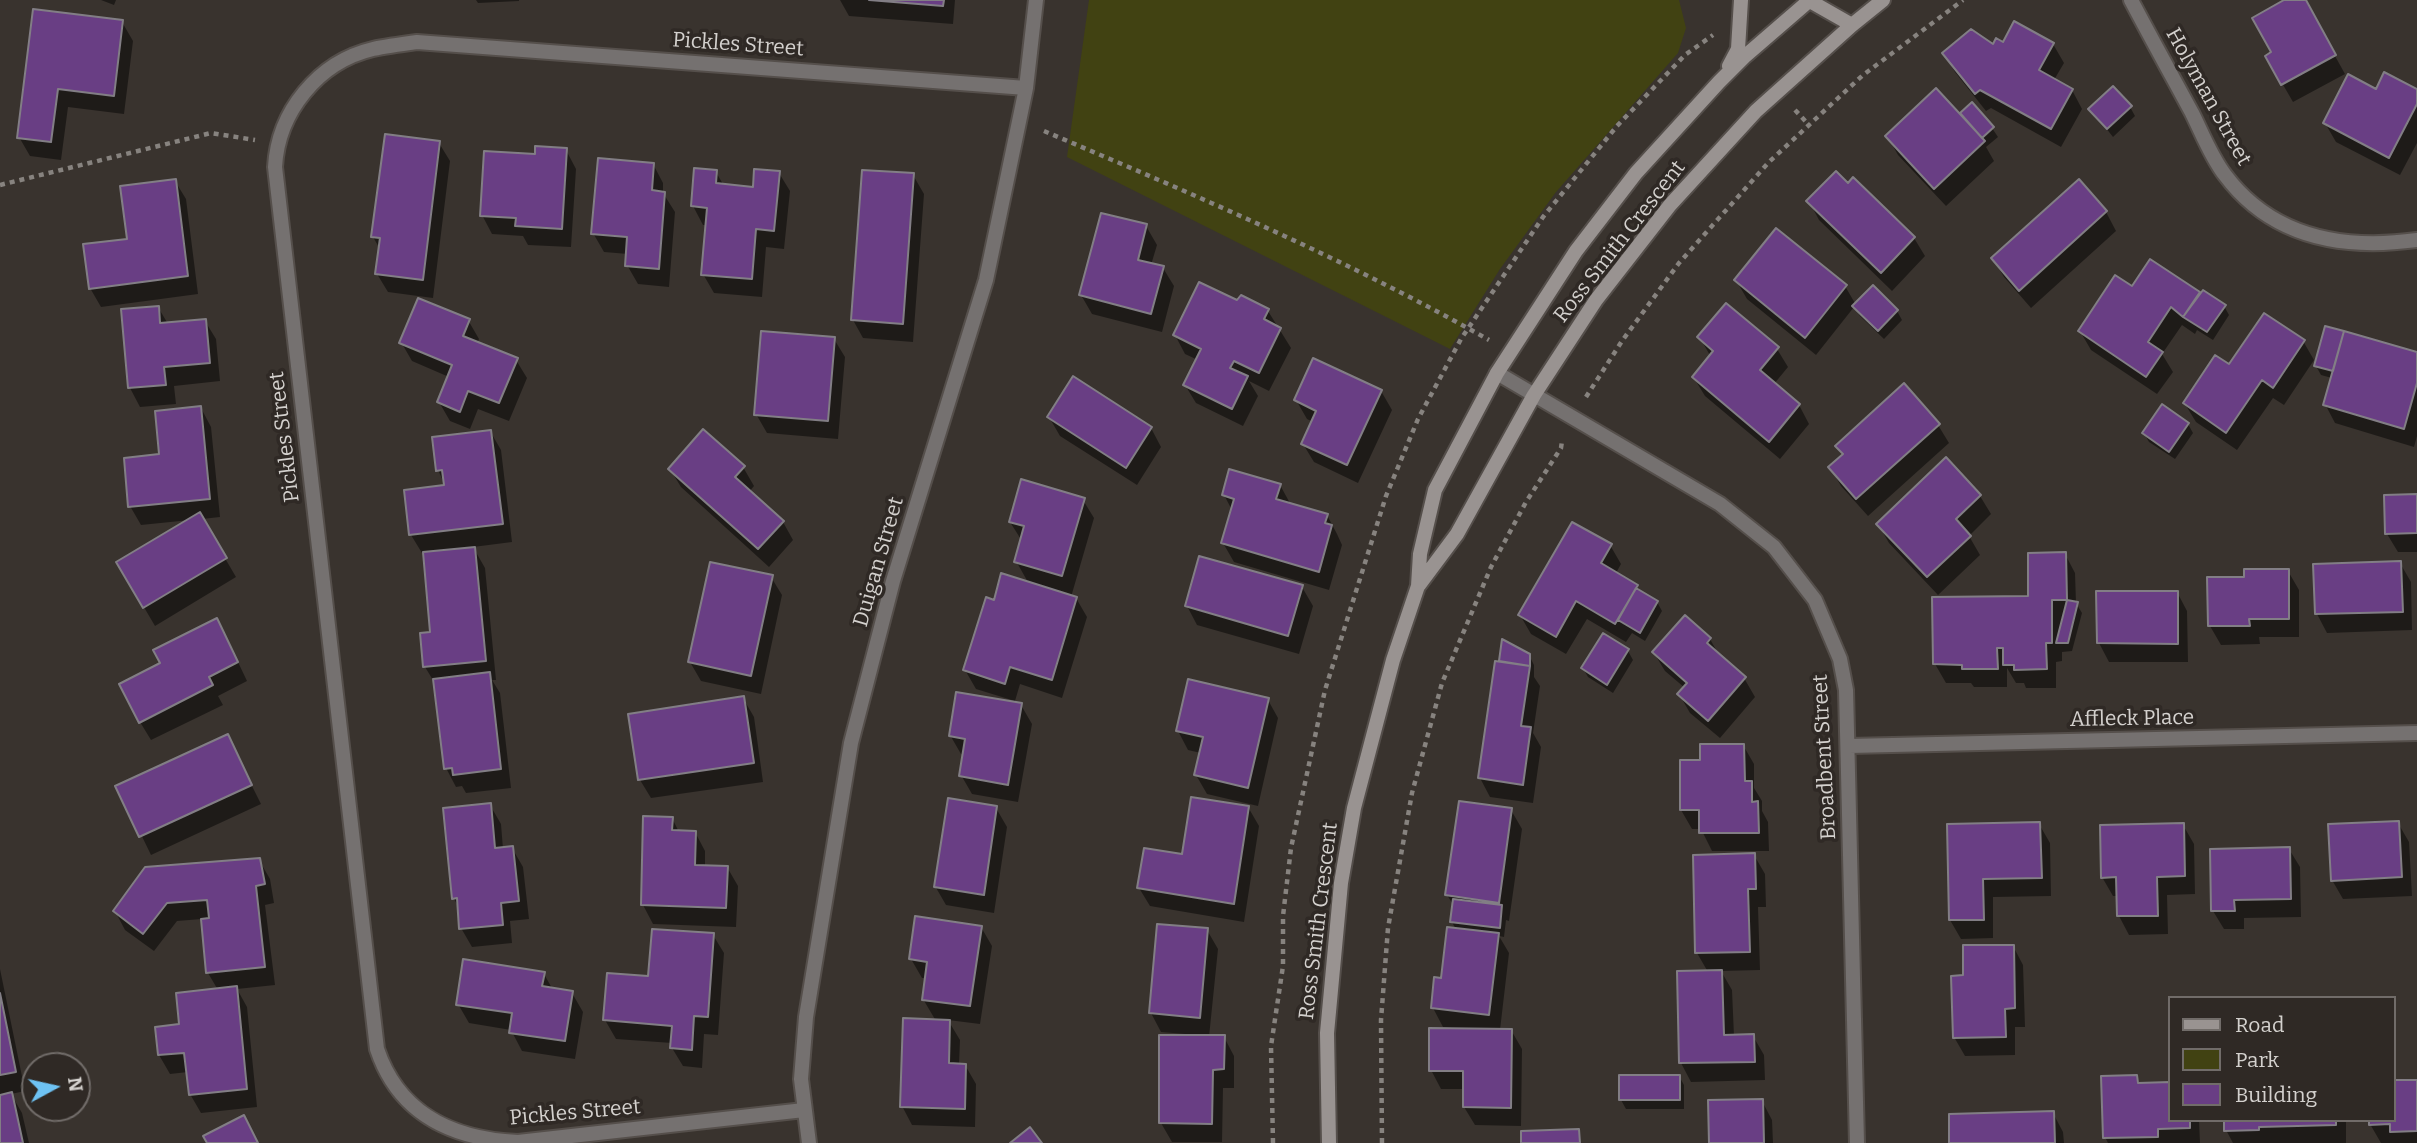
<!DOCTYPE html>
<style>
body{margin:0}
#map{position:relative;width:2417px;height:1143px;overflow:hidden;background:#39332e;font-family:Bitter,serif}
canvas{display:block}
.legend{position:absolute;left:2168px;top:996px;width:228px;height:126px;box-sizing:border-box;background:#2f2925;border:2px solid #716c69;margin:0;padding:9px 12px;list-style:none;font-size:21px;color:#d4d1ce}
.legend li{display:flex;align-items:center;gap:14px;height:35px}
.legend b{width:35px;border:2px solid #716c69}
.north{position:absolute;left:21px;top:1052px;width:70px;height:70px;box-sizing:border-box;background:#2f2925;border:2px solid #716c69;border-radius:50%;rotate:82deg;font-size:19px;font-weight:700;line-height:28px;text-align:center;color:#d4d1ce}
.north::after{content:'';display:block;margin:auto;width:24px;height:32px;background:#6ec2f3;clip-path:polygon(50% 0,100% 100%,50% 72%,0 100%)}
</style>
<div id="map">
<canvas width="2417" height="1143"></canvas>
<ul class="legend">
<li><b style="height:9px;background:#999391"></b>Road</li>
<li><b style="height:19px;background:#414212"></b>Park</li>
<li><b style="height:19px;background:#693e84"></b>Building</li>
</ul>
<div class="north">N</div>
</div>
<script>
const context = document.querySelector('canvas').getContext('2d');
context.lineJoin = 'round';
function fillPath(path, color) { context.fillStyle = color; context.fill(path, 'evenodd'); }
function trace(path, color, width, dash) { context.strokeStyle = color; context.lineWidth = width; context.lineCap = dash ? 'butt' : 'round'; context.setLineDash(dash || []); context.stroke(path); }
function write(font, color, halo, rows, align = 'center') {
  context.font = font + ' Bitter,serif'; context.lineWidth = 7; context.setLineDash([]); context.textBaseline = 'middle'; context.strokeStyle = halo; context.fillStyle = color; for (const [text, x, y, turn = 0] of rows) {
    context.save(); context.translate(x, y); context.rotate((+turn || 0) * Math.PI / 180); context.textAlign = isNaN(turn) ? turn : align; if (halo) context.strokeText(text, 0, 0); context.fillText(text, 0, 0); context.restore();
  }
}
const green = new Path2D(`
 M1089 0H1679L1686 28 1678 53 1556 192 1500 269 1450 349 1067 157Z`);
const shadow = new Path2D(`
 M101 0H116L114 5Z
 M476 0H519V1L478 3Z
 M840 0H955L953 24 849 16Z
 M2287 0H2304L2345 74 2293 102 2267 57 2273 53Z
 M34 11 122 22 133 41 124 114 68 107 61 160 30 156 19 137Z
 M2003 44H2053L2064 63 2054 80 2072 90 2082 109 2061 147 1991 108 1986 111 1955 72 1944 54Z
 M2377 91H2417V143L2400 175 2336 142 2325 123Z
 M2130 107 2135 116 2113 137 2091 109Z
 M1962 114 1992 128 1998 137 1986 147 1994 161 1946 206 1898 155 1888 137 1967 122Z
 M439 143 450 161 433 298 388 292 377 274 380 249 373 237Z
 M566 150 576 169 571 247 528 245 523 236 492 234 482 215 537 156Z
 M653 164 663 183V193L675 212 669 287 638 284 627 265 628 254 604 252 593 233Z
 M716 172 724 186 754 189 779 173 790 191 784 249 766 247 762 297 714 293 703 274 707 225H703L693 206Z
 M913 175 924 194 913 342 863 338 853 320Z
 M175 181 186 199 198 294 101 307 90 288Z
 M2078 181 2106 212 2116 231 2031 308 2004 277 1993 259Z
 M1809 201 1914 238 1925 256 1892 291 1819 220Z
 M1146 226 1157 245 1151 265 1163 268 1174 286 1162 332 1092 314 1081 295Z
 M1736 280 1845 286 1856 305 1897 311 1902 320 1884 339 1860 316 1854 307 1816 355 1747 299Z
 M2133 288 2198 294 2200 297 2224 306 2229 315 2213 340 2197 330 2195 334 2182 325 2162 354 2173 372 2157 394 2091 350 2080 331Z
 M1237 302 1268 311 1291 348 1269 391 1249 381 1258 396 1243 426 1196 403 1185 385 1198 360 1185 354 1175 335Z
 M158 307 168 324 205 321 216 339 220 381 174 386 176 404 140 407 130 388 122 310Z
 M468 320 479 339 477 343 516 360 527 378 509 421 478 409 470 429 450 421 439 402 449 377 412 361 401 342Z
 M1700 338 1777 349 1788 367 1774 384 1799 405 1809 424 1780 459 1705 396 1694 378 1711 357Z
 M834 339 845 357 838 439 767 433 756 414Z
 M2303 341 2314 360 2284 405 2273 398 2237 450 2196 422 2185 404Z
 M2417 354V436L2414 447 2335 423 2325 404 2332 378 2321 375 2316 366Z
 M1381 391 1392 410 1358 483 1314 462 1303 444 1313 422 1307 419 1296 400Z
 M201 408 211 427 220 517 202 519 236 577 155 626 118 563 190 520 141 525 130 506Z
 M1049 417 1151 428 1161 447 1137 485 1060 436Z
 M2188 424 2193 433 2175 459 2149 442 2144 433Z
 M1938 425 1949 443 1868 516 1841 486 1830 467 1843 456 1837 446Z
 M490 431 501 450 512 542 473 547 485 568 496 680H492L500 693 511 788 466 793 462 786 456 787 446 768 436 685 425 667 422 634 432 633 425 553H422L411 535 446 487 438 470Z
 M743 467 754 486 749 492 783 522 793 540 769 567 681 487 670 469Z
 M1280 485 1291 505 1327 515 1337 534 1342 545 1329 590 1234 562 1223 543 1232 510 1224 495Z
 M2417 495V552H2398L2387 534Z
 M1980 496 1991 514 1969 536 1980 555 1938 595 1889 543 1878 524Z
 M1083 500 1094 518 1071 597 1076 598 1087 617 1062 698 1020 684 1015 701 976 689 965 670 1029 584 1016 561 1022 541 1010 522Z
 M1610 545 1621 564 1616 573 1637 586 1641 593 1657 602 1662 611 1645 641 1632 633 1626 642 1587 619 1566 654 1531 634 1520 615Z
 M2065 554 2075 573 2076 603 2082 613 2072 651 2062 652V661L2056 662V688H2026L2024 683H2016L2007 668V687H1974L1971 683H1946L1935 664 2030 598Z
 M2400 563 2411 582 2412 630 2327 633 2317 614Z
 M2288 571 2299 590V637H2259L2260 644 2221 645 2210 626 2246 579Z
 M771 577 782 595 761 694 701 681 690 662Z
 M1302 587 1313 606 1299 654 1197 625 1187 606Z
 M2177 592 2187 611 2188 662H2109L2099 643Z
 M227 639 247 681 218 696 223 705 151 740 140 722Z
 M1710 639 1720 657 1744 678 1755 697 1720 738 1690 713 1679 694 1685 688 1665 671 1654 653Z
 M1628 651 1633 660 1613 693 1588 677 1583 668Z
 M1529 655 1534 665V677L1540 686 1533 733 1541 747 1533 803 1490 797 1480 778 1503 664 1501 661Z
 M743 698 754 717 763 782 651 798 640 780 630 716Z
 M1268 700 1278 718 1258 806 1207 794 1196 775 1201 753 1188 750 1178 731Z
 M1021 705 1032 724 1018 802 972 794 961 775 965 755 961 754 950 735Z
 M227 736 261 804 151 855 118 787Z
 M1743 745 1754 764V788L1762 801V811L1768 822 1769 851H1712L1701 829H1692L1681 810 1702 761Z
 M490 805 501 824 503 849 512 848 523 867 529 919 510 921 512 943 472 947 461 928 460 909 454 899Z
 M1248 807 1259 826 1244 922 1150 906 1139 888Z
 M996 808 1007 827 994 913 946 905 935 886Z
 M1511 810 1522 829 1509 921 1506 920 1504 937 1499 936 1509 953 1500 1030H1511L1522 1049 1521 1126 1475 1125 1464 1107V1089H1441L1431 1070 1452 1028 1443 1027 1433 1008 1456 930 1452 922 1454 906 1447 895Z
 M672 818 679 832H695L705 851V867H727L738 886 736 927 653 924 643 905Z
 M2398 823 2409 842 2412 896 2343 899 2332 880Z
 M2039 824 2050 843 2051 896 1993 897V938L1961 939 1950 920 1949 825Z
 M2183 825 2194 844 2195 894 2167 895 2168 934 2129 935 2119 916 2118 896H2113L2102 877Z
 M2289 849 2300 867 2301 917 2244 918V929H2224L2213 911Z
 M1754 855 1765 874 1766 907H1758L1760 970 1721 971 1732 990 1734 1036H1753L1764 1055 1765 1080 1691 1082 1681 1063 1708 972 1697 953Z
 M259 860 270 879 274 903 265 905 275 985 237 989 247 1007 257 1107 201 1113 190 1094 188 1072 170 1074 159 1055 157 1028 181 1025 218 990 208 973 202 919 177 921 154 951 125 930 115 911Z
 M981 927 992 946 980 1024 948 1020 960 1040 959 1065H965L976 1084 975 1127 912 1125 902 1106 936 1021 923 999 926 978H922L911 959Z
 M1207 930 1218 949 1209 1037H1224L1234 1056V1088H1223L1222 1142H1172L1161 1123 1185 1034 1161 1032 1151 1013Z
 M713 935 724 953 718 1035 704 1034 702 1068 683 1066 672 1048V1043L616 1039 605 1020 650 978Z
 M2013 946 2023 965 2025 1027H2015V1055L1965 1056 1954 1037 1965 977Z
 M0 969 25 1091 11 1094 22 1113 29 1143H0Z
 M544 974 553 990 572 993 583 1012 575 1059 522 1051 511 1030 469 1023 458 1004Z
 M1679 1076 1684 1085V1109H1626L1621 1100Z
 M2136 1077 2141 1085 2170 1084V1120H2199L2200 1143H2108L2105 1137Z
 M2417 1082V1143H2381L2370 1124 2394 1120Z
 M1762 1101 1772 1120 1773 1143H1711Z
 M2053 1113 2063 1132 2064 1143H1951Z
 M2226 1120H2346V1143H2233L2226 1130Z`);
const building = new Path2D(`
 M869 0H944L943 6Z
 M2284 0H2306L2336 55 2281 85 2265 56 2271 52 2252 18Z
 M33 9 123 20 114 96 58 89 51 142 17 138Z
 M2014 21 2054 43 2039 70 2073 89 2051 129 1980 90 1975 94 1942 53 1971 29 1993 44 1996 38 2003 42Z
 M2384 72 2417 89V104L2389 158 2323 123 2348 74 2376 89Z
 M2113 86 2132 106 2107 129 2088 109Z
 M1936 88 1985 141 1934 189 1885 136Z
 M1972 102 1994 127 1982 138 1960 113Z
 M385 134 440 141 423 280 375 274 380 238 371 237Z
 M535 146 567 148 562 229 515 226 516 218 480 216 484 151 535 154Z
 M598 158 654 163 652 190 665 192 659 269 625 266 627 237 591 234Z
 M694 168 717 170 716 183 753 187 754 169 780 171 774 231 756 229 752 279 701 275 707 208 691 206Z
 M862 170 914 173 903 324 851 320Z
 M1836 171 1848 183 1853 177 1915 237 1881 273 1806 201Z
 M176 179 188 276 89 289 83 244 127 239 120 186Z
 M2079 179 2107 211 2019 291 1991 258Z
 M1101 213 1147 224 1138 260 1164 266 1151 314 1079 295Z
 M1776 228 1847 285 1805 338 1734 280Z
 M2150 259 2200 292 2183 317 2171 307 2148 342 2163 352 2146 377 2078 331 2115 275 2132 286Z
 M1199 282 1237 300 1241 295 1269 309 1264 319 1281 328 1259 373 1234 361 1230 368 1248 376 1232 409 1183 385 1201 349 1173 335Z
 M1873 285 1898 310 1878 331 1852 306Z
 M2203 290 2226 305 2207 332 2183 317Z
 M418 298 470 319 463 336 518 358 499 403 468 391 460 412 437 402 452 365 399 343Z
 M1726 303 1779 347 1760 370 1800 404 1769 442 1692 377 1713 351 1697 337Z
 M159 306 160 323 206 319 210 363 164 367 166 385 128 388 121 309Z
 M2264 313 2305 340 2273 388 2262 380 2226 433 2183 403 2215 355 2229 364Z
 M2325 326 2344 331 2333 371 2314 366Z
 M761 331 835 337 828 421 754 415Z
 M2344 331 2417 352V383L2404 429 2323 405Z
 M1313 358 1382 390 1347 465 1301 444 1316 411 1294 400Z
 M1073 376 1152 427 1126 468 1047 417Z
 M1904 383 1940 424 1856 499 1828 467 1843 454 1835 446Z
 M2162 404 2189 423 2169 452 2142 433Z
 M201 406 210 499 128 507 124 458 159 454 155 411Z
 M703 429 745 466 735 477 784 521 758 549 668 469Z
 M491 430 503 524 409 535 404 490 444 485 442 470 436 471 432 437Z
 M1946 457 1981 495 1956 519 1971 536 1927 577 1876 524Z
 M1229 469 1281 484 1276 499 1328 514 1325 523 1332 525 1319 572 1221 543 1234 499 1222 495Z
 M1021 479 1085 498 1062 576 1014 562 1024 526 1009 522Z
 M2417 494V533L2385 534 2384 495Z
 M200 512 227 558 143 608 116 562Z
 M1572 522 1612 544 1601 563 1638 585 1615 624 1576 601 1556 637 1518 615Z
 M475 547 486 661 423 667 420 633 430 632 423 552Z
 M2066 552 2067 600H2052V643H2046L2047 669 2014 670V665H2003V648H1997L1998 669H1962V665L1933 664 1932 597 2028 596V553Z
 M1199 556 1303 585 1288 636 1185 606Z
 M2401 561 2403 612 2315 614 2313 564Z
 M710 562 773 575 751 676 688 662Z
 M2244 569H2289V619H2249L2250 626H2208L2207 577H2244Z
 M1001 573 1077 597 1052 680 1010 667 1005 684 963 670 986 597 994 600Z
 M1636 588 1658 601 1640 633 1618 620Z
 M2096 591H2178V644L2097 643Z
 M2067 600 2078 602 2068 643H2056Z
 M1685 615 1711 638 1707 643 1746 677 1708 721 1677 694 1687 683 1652 652Z
 M217 618 238 662 209 677 213 685 139 723 119 684 160 663 153 650Z
 M1603 633 1629 649 1607 685 1581 668Z
 M1502 639 1530 654V666L1499 661Z
 M1495 661 1530 666 1521 726 1531 727 1523 785 1478 778Z
 M490 672 501 769 453 775 452 768 444 769 433 679Z
 M1188 679 1269 698 1248 788 1194 775 1203 737 1176 731Z
 M956 692 1022 703 1008 785 959 776 965 739 949 736Z
 M744 696 754 763 638 780 628 714Z
 M228 734 252 785 139 837 115 786Z
 M1700 744H1744L1745 781H1752V802L1758 801 1759 833H1699V810H1680V760H1700Z
 M1191 797 1249 806 1234 904 1137 888 1144 848 1182 854Z
 M948 798 997 806 984 895 934 887Z
 M1459 801 1512 808 1499 903 1445 895Z
 M491 803 495 848 513 846 519 901 501 903 503 925 459 929 457 898 452 899 443 808Z
 M643 816 673 817 672 830 696 831 695 865 728 866 726 908 641 905Z
 M2399 821 2402 877 2331 881 2328 824Z
 M2040 822 2042 878 1983 879 1984 920H1949L1947 824Z
 M2184 823 2185 876 2157 877 2158 916H2117L2116 877 2101 878 2100 825Z
 M2290 847 2291 899 2234 900 2235 911H2211L2210 849Z
 M1755 853 1756 889H1748L1750 952 1695 953 1693 855Z
 M260 858 265 884 256 886 265 967 206 973 201 919 209 918 207 900 167 903 143 934 113 911 145 867Z
 M1453 899 1502 905 1500 928 1450 922Z
 M915 916 982 926 970 1006 922 1000 927 962 909 959Z
 M1157 924 1208 928 1200 1018 1149 1013Z
 M1447 927 1499 933 1489 1015 1431 1008 1434 977 1441 978Z
 M652 929 714 933 708 1017 694 1016 692 1050 670 1048 672 1026 603 1020 607 973 648 976Z
 M1963 945H2014L2015 1008 2005 1009 2006 1037 1953 1038 1951 976 1963 975Z
 M463 959 545 972 542 986 573 991 565 1041 509 1033 512 1013 456 1005Z
 M1722 970 1724 1035 1754 1034 1755 1062 1679 1063 1677 971Z
 M237 986 247 1089 189 1095 184 1053 158 1055 155 1027 179 1024 176 993Z
 M0 993 16 1072 0 1075Z
 M903 1018 950 1020 949 1063 966 1064 965 1109 900 1107Z
 M1429 1028 1512 1029 1511 1108 1463 1107V1071H1429Z
 M1159 1035H1225L1224 1069 1213 1070 1212 1124 1159 1123Z
 M1619 1075H1680V1100H1619Z
 M2137 1075 2138 1083 2170 1082V1120H2190V1128L2158 1129V1137L2103 1138 2101 1076Z
 M2394 1080H2417V1131L2390 1132V1124L2369 1125V1120H2394Z
 M12 1092 23 1143H0V1095Z
 M1763 1099 1764 1143H1709L1708 1100Z
 M2054 1111 2055 1143H1949V1114Z
 M244 1115 258 1143H207L203 1136Z
 M2224 1120H2336V1125L2259 1127V1130L2224 1131Z
 M1030 1127 1042 1143H1010Z
 M1579 1129 1580 1143H1521V1131Z`);
const path = new Path2D(`
 M1795 110 1809 125
 M1044 131C1195 195 1346 259 1489 340
 M0 185 211 133 255 140
 M1586 397 1622 341 1679 263 1769 162 1863 75 1963 0
 M1273 1143 1271 1046 1283 966V916L1291 848 1325 690 1386 496 1418 419 1461 339 1543 217 1617 126 1685 55 1713 35
 M1382 1143 1381 1020 1388 928 1412 793 1442 683 1491 567 1526 502 1561 448 1562 441`);
const street = new Path2D(`
 M2131 0C2151 38 2172 76 2192 113 2202 133 2211 157 2225 175 2272 238 2344 250 2417 240
 M1497 373 1720 504 1774 547 1815 600 1840 659 1846 690 1857 1143
 M1849 746 2417 733
 M804 1110 518 1142C453 1139 399 1115 377 1049L275 167C278 112 318 62 373 49 387 46 402 44 417 42L1026 88
 M809 1143 801 1079 806 1017 851 743 893 581 986 280 1026 88 1036 0`);
const secondary = new Path2D(`
 M1808 0 1852 25
 M1729 66 1738 49 1741 0
 M1419 585 1457 534 1534 395 1596 300 1670 205 1756 111 1852 25 1883 0
 M1329 1143 1327 1033 1341 883 1354 808 1393 660 1418 586 1420 554 1435 490 1497 373 1576 251 1636 173 1719 82 1744 57 1810 0`);
const streetNames = [
 ["Pickles Street",738,45,4],
 ["Holyman Street",2208,97,61],
 ["Ross Smith Crescent",1620,242,-52],
 ["Pickles Street",285,437,-97],
 ["Duigan Street",879,562,-74],
 ["Affleck Place",2132,719,-1],
 ["Broadbent Street",1825,757,-93],
 ["Ross Smith Crescent",1319,921,-83],
 ["Pickles Street",575,1113,-5]
];
fillPath(green, '#414212');
fillPath(shadow, '#0007');
fillPath(building, '#693e84');
trace(building, '#827e85', 2);
trace(street, '#554f4b', 18);
trace(secondary, '#554f4b', 18);
trace(path, '#87837f', 4.5, [5, 5]);
trace(street, '#757170', 14);
trace(secondary, '#999391', 14);
write('21px', '#d4d1ce', '#2f2925', streetNames);
</script>
